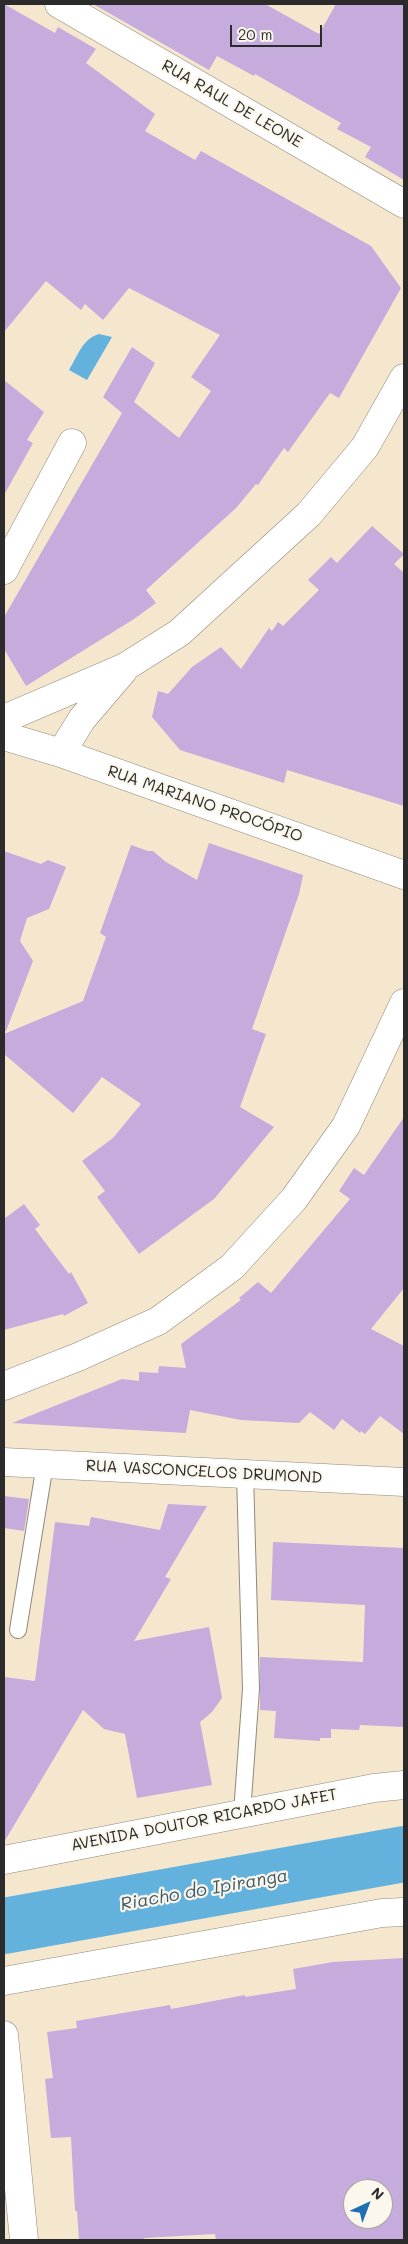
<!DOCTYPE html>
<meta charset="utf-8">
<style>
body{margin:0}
#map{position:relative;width:408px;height:2244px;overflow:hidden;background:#f4e7ce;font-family:Mali,sans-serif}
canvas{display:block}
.frame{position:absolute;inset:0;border:5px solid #2b2b2b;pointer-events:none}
.north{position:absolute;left:343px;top:2179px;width:50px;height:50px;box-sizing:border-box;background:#fbf7ec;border:1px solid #a8a59f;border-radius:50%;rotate:43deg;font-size:14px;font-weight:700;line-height:20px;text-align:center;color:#2b2b2b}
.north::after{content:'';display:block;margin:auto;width:18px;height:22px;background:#1f6fb2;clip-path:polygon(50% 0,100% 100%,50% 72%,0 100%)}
.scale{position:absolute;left:230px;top:25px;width:92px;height:22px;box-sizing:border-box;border:2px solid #2b2b2b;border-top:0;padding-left:6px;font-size:15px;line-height:18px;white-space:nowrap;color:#2b2b2b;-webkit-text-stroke:4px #fbf7ec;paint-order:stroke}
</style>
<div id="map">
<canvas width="408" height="2244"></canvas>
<div class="frame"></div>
<div class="north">N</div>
<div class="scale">20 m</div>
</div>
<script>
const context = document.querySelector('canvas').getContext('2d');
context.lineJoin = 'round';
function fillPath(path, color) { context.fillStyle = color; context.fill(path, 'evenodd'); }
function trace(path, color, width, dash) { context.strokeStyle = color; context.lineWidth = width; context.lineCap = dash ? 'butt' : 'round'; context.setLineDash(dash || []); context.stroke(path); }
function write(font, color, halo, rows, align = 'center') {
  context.font = font + ' Mali,sans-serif'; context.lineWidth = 4.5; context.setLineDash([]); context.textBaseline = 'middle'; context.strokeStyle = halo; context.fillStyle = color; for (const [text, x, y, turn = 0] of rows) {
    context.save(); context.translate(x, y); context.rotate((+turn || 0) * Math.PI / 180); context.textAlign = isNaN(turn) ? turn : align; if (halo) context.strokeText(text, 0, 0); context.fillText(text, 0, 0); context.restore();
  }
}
const water = new Path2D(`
 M99 334 112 337 87 380 69 370C77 357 83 338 99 334Z`);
const river = new Path2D(`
 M4 1926 404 1854`);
const building = new Path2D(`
 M4 4 55 33 58 27 96 49 86 63 155 114 145 131 195 160 201 151 371 246 401 288 339 398 330 393 288 452 284 448 258 485 256 484 236 508 146 590 156 603 134 619 26 686 4 649V617L122 413 103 397 132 347 155 363 134 402 179 438 211 391 191 377 220 335 129 288 103 320 85 304 81 310 46 281 4 332Z
 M93 4H265L319 34 336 4H404V180L365 157 371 147 337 129 341 123 255 74 254 76 217 56 209 70Z
 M4 380 44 412 27 440 33 443 4 495Z
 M372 526 404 554 394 564 404 573V806L287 770 284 783 180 750 152 717 158 691 168 694 192 667 221 647 241 669 269 628 272 631 278 622 283 626 319 590 308 580 331 557 337 563Z
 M209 843 303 875 299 894 252 1029 266 1034 240 1107 274 1127 214 1199 139 1254 97 1197 105 1191 82 1161 113 1138 141 1104 102 1077 73 1113 4 1054V1034L83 1001 106 937 100 933 131 845 148 851H153L166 862 197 880Z
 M4 851 41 864 48 860 66 867 49 909 27 918 20 941 33 961 6 1031H4Z
 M404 1117V1288L371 1329 404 1346V1434L380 1416 365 1434 361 1431 360 1433 342 1419 334 1430 310 1412 299 1423 241 1420 190 1410 186 1433 12 1423 122 1379 139 1381V1372L158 1373 159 1366 186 1368 181 1344 241 1300 239 1298 258 1282 271 1293 350 1199 339 1191 354 1168 364 1175Z
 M24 1204 40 1225 35 1229 69 1274 71 1272 88 1303 64 1316 63 1314 4 1330V1219Z
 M4 1496 29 1499 24 1531 4 1528Z
 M168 1504 207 1506 165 1577 171 1579 134 1641 209 1627 222 1698 212 1712 200 1722 212 1785 137 1798 125 1734 104 1729 83 1710 4 1842V1677L35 1681 55 1522 89 1526 91 1517 160 1530Z
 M273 1542 404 1548V1727L360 1725 359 1730 331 1729V1738H320V1741L274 1738 276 1711 260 1710V1657L363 1662 365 1605 271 1600Z
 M404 1958V2240H216L215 2234 144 2238V2240H79L77 2211H75L71 2137 51 2138 45 2079 53 2078 47 2032 77 2028 76 2021 170 2005 171 2009 245 1995V1997L296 1989 293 1969 333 1962ZM353 2189H383V2219H353Z`);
const lane = new Path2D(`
 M18 1630 45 1464
 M242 1813 251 1689 245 1474`);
const street = new Path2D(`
 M59 4 404 204
 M4 570 72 443
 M4 719 125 667 179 633 309 514 365 447 404 378
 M4 736 61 753 404 875
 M61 753 82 719 123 671
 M4 1386 78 1357 158 1321 232 1267 294 1199 346 1126 404 1003
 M4 1462 404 1482
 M4 2035 24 2240`);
const primary = new Path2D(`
 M4 1860 374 1788 404 1785
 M4 1981 382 1913 404 1912`);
const streetNames = [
 ["RUA RAUL DE LEONE",232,104,30],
 ["RUA MARIANO PROCÓPIO",205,804,19],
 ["RUA VASCONCELOS DRUMOND",204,1472,3],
 ["AVENIDA DOUTOR RICARDO JAFET",204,1820,-11]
];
const waterNames = [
 ["Riacho do Ipiranga",204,1890,-10]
];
fillPath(water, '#62b2dd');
trace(river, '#62b2dd', 56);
fillPath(building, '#c6abdd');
trace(lane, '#90897c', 18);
trace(street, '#90897c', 29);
trace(primary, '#90897c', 29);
trace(lane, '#fff', 16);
trace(street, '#fff', 28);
trace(primary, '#fff', 28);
write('16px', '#2b2b2b', '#fbf7ec', streetNames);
write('italic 18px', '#3e5a69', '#fbf7ec', waterNames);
</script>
